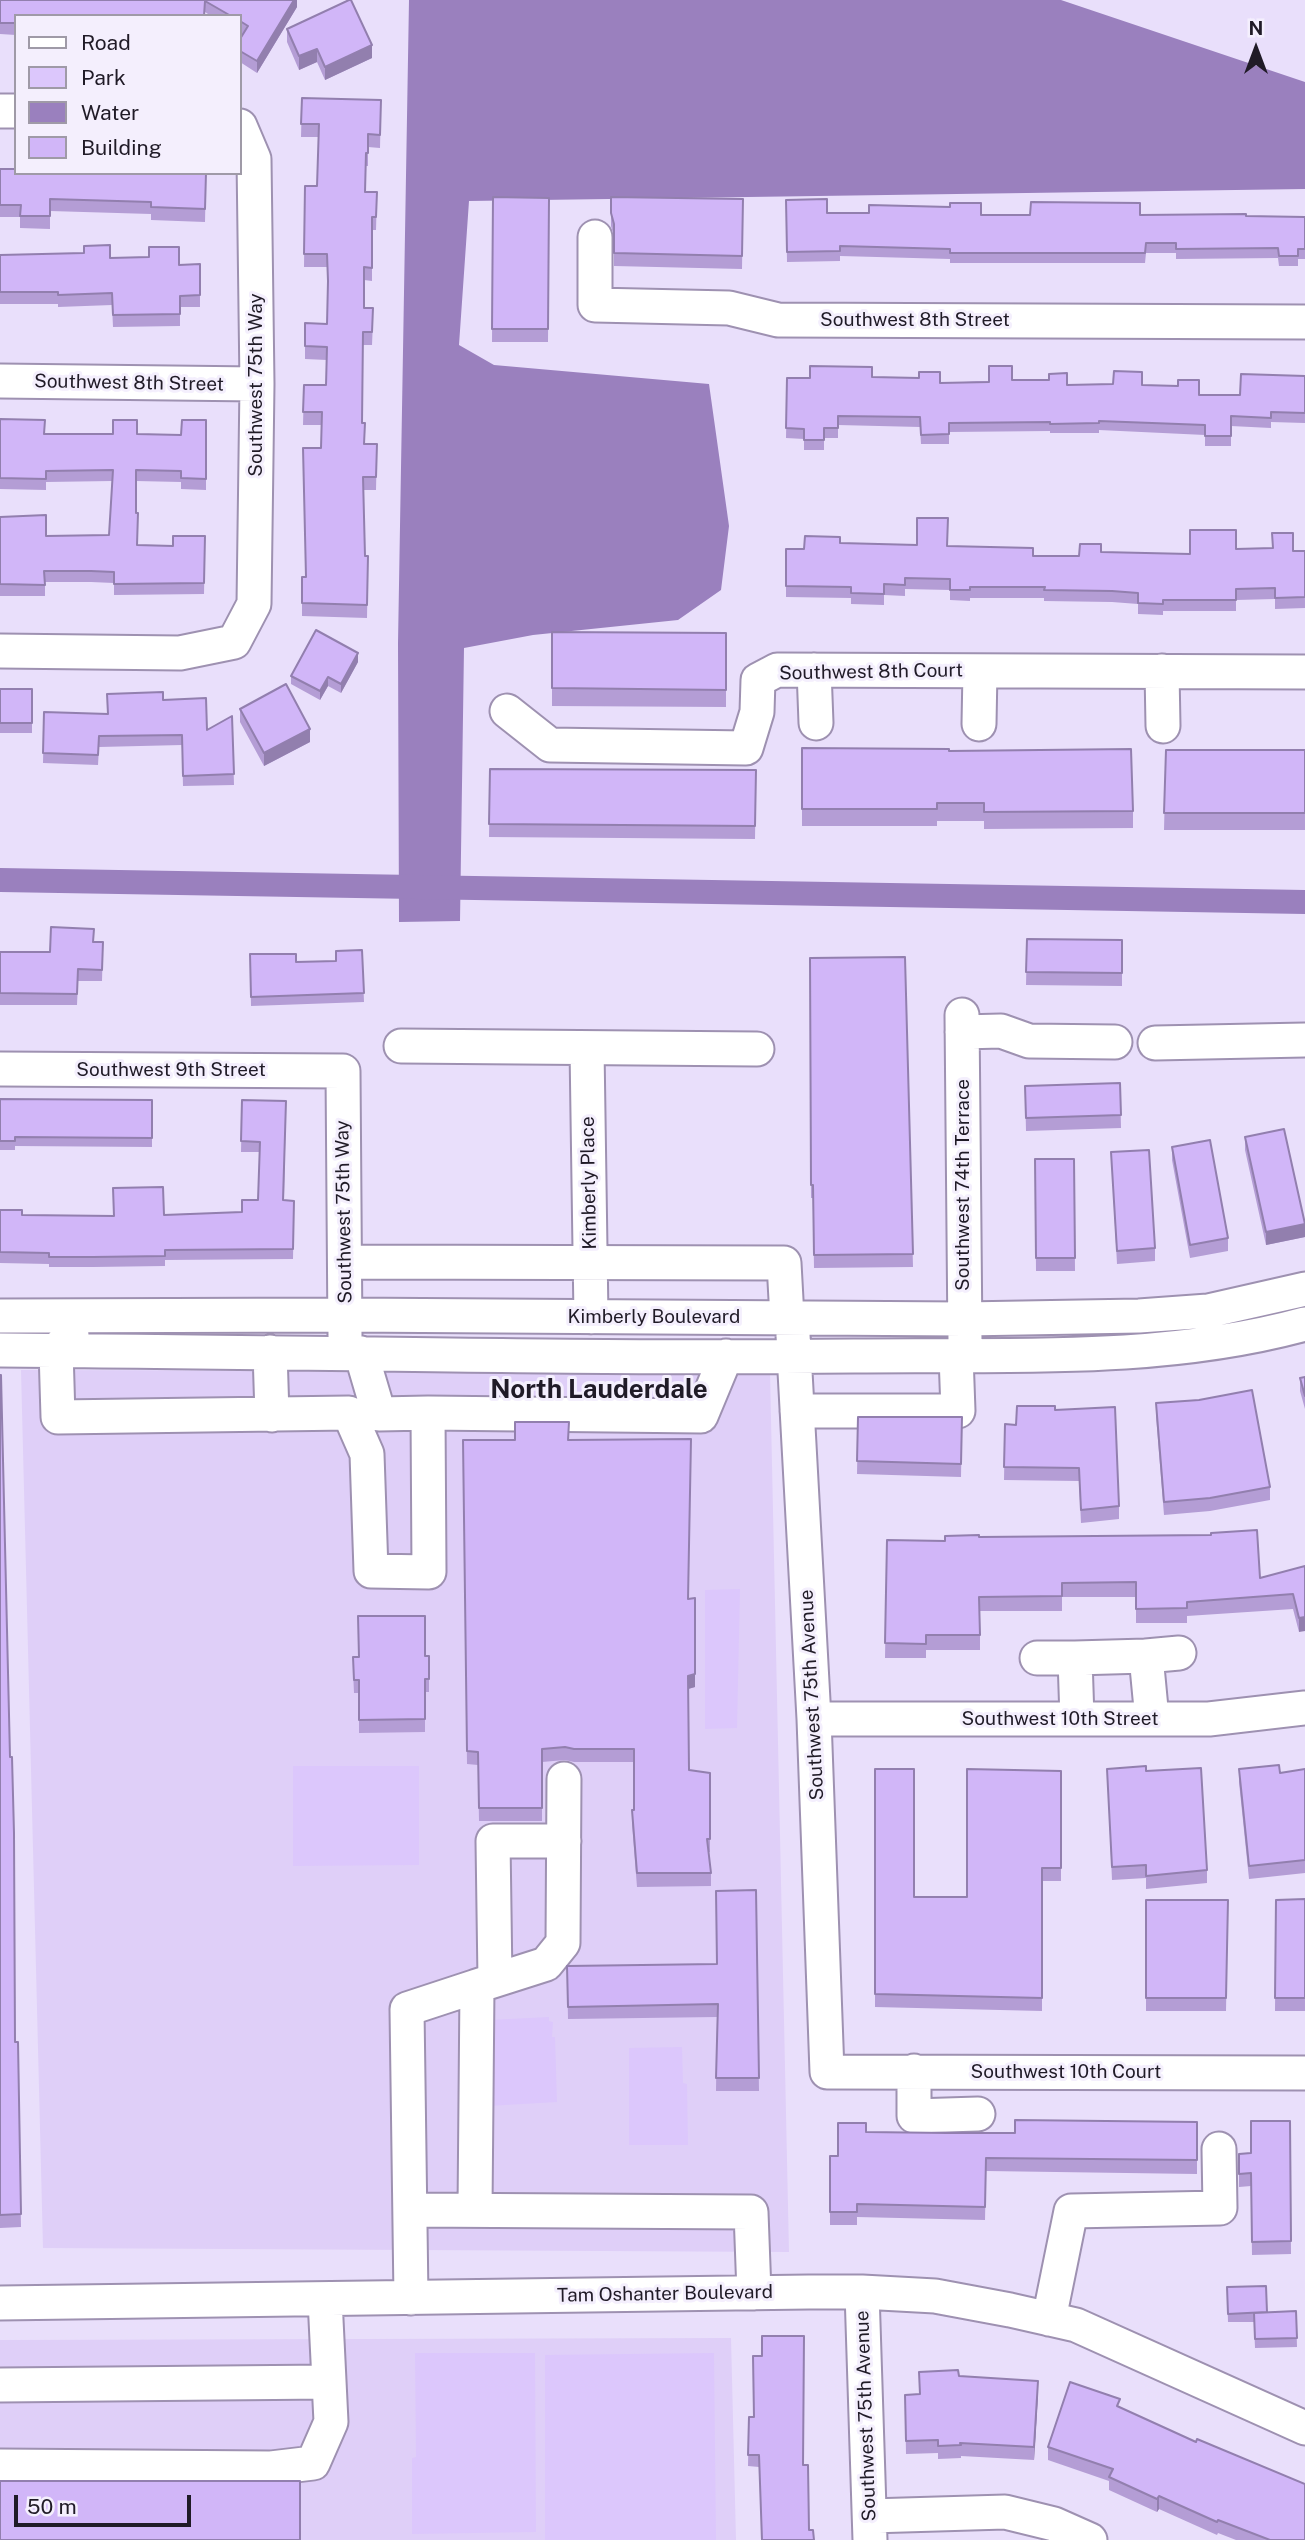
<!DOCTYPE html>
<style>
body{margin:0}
#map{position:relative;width:1305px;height:2540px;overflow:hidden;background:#e9dffb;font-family:"Public Sans",sans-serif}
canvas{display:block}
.legend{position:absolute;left:14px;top:14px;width:228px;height:161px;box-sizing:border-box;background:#f4effd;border:2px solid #9f9aa7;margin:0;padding:9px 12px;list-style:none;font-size:21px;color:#201b27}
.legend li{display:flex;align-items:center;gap:14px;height:35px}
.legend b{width:35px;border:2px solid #9f9aa7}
.north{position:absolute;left:1221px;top:14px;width:70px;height:70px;-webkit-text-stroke:5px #f4effd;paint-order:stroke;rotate:0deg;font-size:19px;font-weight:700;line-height:28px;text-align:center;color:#201b27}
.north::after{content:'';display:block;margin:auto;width:24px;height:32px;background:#201b27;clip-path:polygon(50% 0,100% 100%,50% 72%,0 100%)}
.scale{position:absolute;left:14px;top:2495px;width:177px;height:32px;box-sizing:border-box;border:4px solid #201b27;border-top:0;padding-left:9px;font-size:21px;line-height:24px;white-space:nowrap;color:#201b27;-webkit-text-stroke:5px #f4effd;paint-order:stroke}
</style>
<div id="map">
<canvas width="1305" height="2540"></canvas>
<ul class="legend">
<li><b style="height:9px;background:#fff"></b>Road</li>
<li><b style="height:19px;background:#dcc7fc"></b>Park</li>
<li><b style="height:19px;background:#9a80be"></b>Water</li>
<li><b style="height:19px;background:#d1b6f8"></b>Building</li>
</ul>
<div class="north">N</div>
<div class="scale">50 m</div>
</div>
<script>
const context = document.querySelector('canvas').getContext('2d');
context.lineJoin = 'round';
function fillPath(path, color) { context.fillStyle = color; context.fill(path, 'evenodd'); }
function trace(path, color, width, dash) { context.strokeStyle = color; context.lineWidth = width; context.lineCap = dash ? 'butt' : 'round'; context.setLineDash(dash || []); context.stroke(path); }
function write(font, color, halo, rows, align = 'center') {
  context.font = font + ' "Public Sans",sans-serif'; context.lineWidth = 6; context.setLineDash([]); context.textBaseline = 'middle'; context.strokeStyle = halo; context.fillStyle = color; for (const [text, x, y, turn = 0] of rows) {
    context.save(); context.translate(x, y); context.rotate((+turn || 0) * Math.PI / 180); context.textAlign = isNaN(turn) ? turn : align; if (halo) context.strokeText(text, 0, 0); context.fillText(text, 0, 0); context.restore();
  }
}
const built = new Path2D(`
 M21 1370 770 1372 789 2252 43 2248Z
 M731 2338 736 2540H0V2340Z`);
const green = new Path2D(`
 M740 1589 737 1728 705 1729V1590Z
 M293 1766H419V1865L293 1866Z
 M549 2017V2021L553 2022 552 2037H555L557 2102 488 2106 489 2020Z
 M682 2047 683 2083 687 2084 688 2145H629V2048Z
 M415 2353H535L536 2532 412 2534V2458L416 2457Z
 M714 2353 716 2540H545V2355Z`);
const water = new Path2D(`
 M409 0H1061L1305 82V189L469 201 459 345 494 365 709 384 729 526 721 590 678 620 533 635 464 648 460 921 399 922 398 643Z`);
const canal = new Path2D(`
 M0 880 1305 902`);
const minor = new Path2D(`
 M0 111H16
 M595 237V305L729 308 778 320 1305 322
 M0 381 257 384
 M0 651 180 653 234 642 254 604 257 384 254 159 240 126
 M814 670 816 723
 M1162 671 1163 726
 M507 711 550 745 746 748 757 712 758 680 777 670 1305 672
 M979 724 980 671
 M962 1015 965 1341
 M962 1032 1001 1031 1029 1041 1115 1042
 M1155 1043 1305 1040
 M401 1046 757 1049
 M587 1048 591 1317
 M0 1069 343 1071 345 1336
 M345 1262 784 1263 787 1318
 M0 1316 345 1315 964 1319 1139 1316 1208 1311 1305 1289
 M72 1335 56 1350 58 1417 349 1413 367 1454 371 1571 429 1572 428 1413 701 1416 726 1356
 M793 1335 814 1719 827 2072 1305 2073
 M0 1350C285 1352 570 1359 854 1356 1004 1354 1159 1364 1305 1324
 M270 1352 272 1415
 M361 1353 379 1414 428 1413
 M797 1411H958L956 1355
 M1146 1656 1179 1653
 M1037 1658H1075
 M814 1719H1209L1305 1708
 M1077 1719 1075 1658 1146 1656 1152 1719
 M495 1980 493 1841H564
 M914 2071V2116L978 2114
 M475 2209 477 1986 546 1964 563 1943 564 1779
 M410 2210 751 2212 754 2293
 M862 2292 870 2540
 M411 2298 407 2009 477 1986
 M0 2303 809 2292H862L935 2296 1010 2310 1076 2325 1305 2428
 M1049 2319 1071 2211 1220 2208 1219 2149
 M0 2385 328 2382
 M0 2466 271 2468 313 2463 331 2422 325 2299
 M870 2516 1005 2512 1054 2524 1090 2540`);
const wall = new Path2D(`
 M0 0H297V7L257 73 240 62V39L242 35 240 33V16H211L205 12 16 16V35L0 34Z
 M287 29 372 58 325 80 317 62 299 70 287 42Z
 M302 98 381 100 380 148 368 147V166H366L365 192H377L376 230H372V281L364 280V308L373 321 372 345H363L362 423 364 444H377L376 490H363L365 556H368L367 618 302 616V577H306L321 448 322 425H303L304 385H326L327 360 305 359V323L327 324V267H304L305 186H317L319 137H301Z
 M0 169 206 173 205 222 151 220V214L50 211V229L20 228V217H0Z
 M493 197 549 198 548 342H492Z
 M611 197 743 199 742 269 614 266V237L611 226Z
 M786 200 827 213 1305 217V259H1298V266H1279L1278 258 1176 259V253H1146L1145 263H950V259L840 256V261L787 262Z
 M0 255 110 258 179 265 200 264V307H180V326L113 327 112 305 58 307V304H0Z
 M1305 376V423L1271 422V428L1231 426V446H1205V435L1099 430V433H1050V431L949 432V444H921L920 427 838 425V438H824V450H804V439L786 438 787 378 872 377 940 383 1012 380 1067 385H1142L1199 395H1240Z
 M0 419 45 434 181 435 206 420V490L181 489V482L136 481V513L138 545 173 546 205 536 204 594 114 595V583L91 582H45V596H0V517L46 536 109 535 112 481 46 482V490L0 489Z
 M840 543 948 546 1033 556H1079L1101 552 1190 554 1236 549 1305 551V608L1275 609V599L1236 600V611H1163V615L1138 614V604L1112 602 1044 601V598H970V601L950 600V590L905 589V596L884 595V605L851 604V598L786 597V549H804Z
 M552 632 726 633V707L552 706Z
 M358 662 341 693 328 686 320 700 291 684V676Z
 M0 689H32V733H0Z
 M163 700 207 730 232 716 234 785 183 786 182 745 99 747 98 765 43 763 44 712 107 714Z
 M240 709 310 742 264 766 240 722Z
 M802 748 949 751 1133 811V828L984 829V821H937V826H802Z
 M1166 750H1305V830H1164Z
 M490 769 756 770 755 839 489 837Z
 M1027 939 1122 940V986L1026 985Z
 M94 942H103L102 981H78L77 1005H0V952H50Z
 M362 950 364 1002 251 1006 250 954 296 962 336 961Z
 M905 957 913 1267 814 1268 813 1198H811L810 958Z
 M1120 1083 1121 1128 1026 1131 1025 1086Z
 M0 1099 152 1100V1147L15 1146V1150H0Z
 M242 1100 286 1101 284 1200 294 1201 293 1259 165 1260V1266L93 1267H49V1264L0 1263V1210L22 1215 114 1216 242 1212 258 1200 260 1152H241Z
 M1245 1137 1305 1237 1266 1245 1245 1150Z
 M1172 1147 1228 1238V1251L1190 1258 1172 1160Z
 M1111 1152 1155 1248V1261L1117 1264Z
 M1035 1159H1074L1075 1271H1036Z
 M0 1375 15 2042H18L21 2227 0 2228Z
 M1305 1377V1409L1300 1391V1378Z
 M1156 1403 1270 1487V1500L1210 1511 1164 1515 1156 1416Z
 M1055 1410 1119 1506V1519L1081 1523 1079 1481 1004 1480 1005 1424 1016 1425Z
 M858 1417H962L961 1477 857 1474Z
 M463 1440H569L688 1599 695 1611V1687L688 1689 689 1770 710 1773V1852H708L711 1873V1886L637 1887 632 1823V1810H634V1762H574L565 1760 542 1762V1821H479L478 1765 467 1764Z
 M979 1537 1260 1578 1305 1566 1299 1632 1293 1609 1187 1616V1623H1136V1597H1062V1611H980V1650H926V1658H885L887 1540 945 1541Z
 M425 1656H429V1692H425V1732L359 1733V1693H354L353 1670Z
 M875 1769 914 1897H967L1061 1771V1881H1042V2011L875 2007Z
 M1107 1769 1207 1870V1883L1146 1889V1878L1112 1880Z
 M1239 1769 1280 1773 1305 1769V1873L1249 1879 1239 1782Z
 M756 1890 759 2091H716L717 2017 568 2019 567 1966 717 1964Z
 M1305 1899V2011H1275L1276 1900Z
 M1146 1900H1228L1226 2011H1146Z
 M1290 2121 1291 2254 1252 2255 1251 2186 1239 2187V2167L1251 2153Z
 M1197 2122V2174L986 2171 985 2220 857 2217V2225H830V2156H838L866 2132 947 2133H1015Z
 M1227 2287 1267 2312 1296 2311 1297 2347 1255 2348 1254 2322H1228Z
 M959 2376 1038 2394 1034 2460 961 2456V2458L938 2459V2453L906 2454 905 2395 920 2394Z
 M1120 2407 1305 2540H1236L1218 2533 1217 2535 1159 2509 1157 2512 1109 2490V2481L1048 2460V2447Z
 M749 2417 803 2465 809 2530 814 2540 759 2467 748 2466Z`);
const shadedWall = new Path2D(`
 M294 0H297V7L257 73V61Z
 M372 45V58L325 80V67Z
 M317 49V62L299 70V56Z
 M358 653V662L341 693V684Z
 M328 677V686L320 700V691Z
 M310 729V742L264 766V753Z
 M1305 1224V1237L1266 1245V1232Z
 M695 1598V1687L688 1689V1676Z
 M1305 1617V1631L1299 1632V1618Z
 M1038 2381V2394L1034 2460V2447Z
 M1159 2496V2509L1157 2512V2499Z`);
const building = new Path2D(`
 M0 0H294L257 61 240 51V39L248 26 240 21V16H231L205 1 204 16H16V23H0Z
 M349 0H351L372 45 325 67 317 49 299 56 287 29Z
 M302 98 381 100 380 135 368 134V153H366L365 192H377L376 217H372V268L364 267V308H373L372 332H363L362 423H365L364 444H377L376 477H363L365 556H368L367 605 302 603V577H306L303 448H321L322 412H303L304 385H326L327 347 305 346V323L327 324 328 281 327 254H304L305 186H317L319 124H301Z
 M0 169H16V173H206L205 209 151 207V202L50 199V216H20L21 205H0Z
 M493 197 549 198 548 329H492Z
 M611 197 743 199 742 256 614 253V224L611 213Z
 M827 199V213H869V205L950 207V203H981V215H1030L1031 202 1140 203V215L1246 214V216L1305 217V249H1298V256H1279L1278 248 1176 249V243H1146L1145 253H950V249L840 246V251L787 252 786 200Z
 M110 245V258L149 257V247H179V265L200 264V295L180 296V314L113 315 112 293 58 295V292H0V255L84 253V246Z
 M810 366 872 367V377L919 378V372H940V383L989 382V366H1012V380H1049V374L1067 373V385L1113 384 1114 371 1142 372V385L1178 386V380H1199V395H1240L1241 374 1305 376V413L1271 412V418L1231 416V436H1205V425L1099 421V423L1050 424V422L949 423V434L921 435 920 417 838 416V428H824V440H804V429L786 428 787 378H810Z
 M0 419 45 420 44 434H113V420H137V434L181 435 182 420H206V479L181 478V471L136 470V513H138L137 545 173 546V536H205L204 583 114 584V572L91 571H44L45 585 0 584V517L46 515V536L109 535 113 470 46 471V479L0 478Z
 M917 518H948L947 546 1033 548V556H1079L1080 544H1101V552L1190 554V530H1236V549L1273 548 1272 533H1293V551H1305V597L1275 598V588L1236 589V600H1163V604L1138 603V593L1112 591 1044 590 1045 587H970V590H950V579L905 578V585L884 584V594L851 593V587L786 586V549H804L805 536 840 537V543L917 545Z
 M316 630 358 653 341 684 328 677 320 691 291 676Z
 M552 632 726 633V690L552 688Z
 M286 684 310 729 264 753 240 709Z
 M0 689H32V723H0Z
 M163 692V700L206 698 207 730 232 716 234 774 183 776 182 735 99 736 98 755 43 753 44 712 108 714 107 694Z
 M802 748 949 749V751L1131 749 1133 811 984 812V803H937V809H802Z
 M1166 750H1305V813H1164Z
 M490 769 756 770 755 826 489 824Z
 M51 927 94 929 93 942H103L102 970 78 969 77 994 0 993V952H50Z
 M1027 939 1122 940V973L1026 972Z
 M362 950 364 993 251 997 250 954H296V962L336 961V951Z
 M905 957 913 1254 814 1255 813 1185H811L810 958Z
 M1120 1083 1121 1115 1026 1118 1025 1086Z
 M0 1099 152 1100V1138L15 1137V1141H0Z
 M242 1100 286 1101 283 1200 294 1201 293 1249 165 1250V1256L93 1257H49V1253L0 1252V1210H22V1215L114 1216 113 1188 163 1187 164 1215 242 1212V1200H258L260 1142 241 1141Z
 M1284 1129 1305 1224 1266 1232 1245 1137Z
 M1210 1140 1228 1238 1190 1245 1172 1147Z
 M1149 1150 1155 1248 1117 1251 1111 1152Z
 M1035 1159H1074L1075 1258H1036Z
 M0 1375H1L10 1757H12L14 1833 15 2042H18L21 2214 0 2215Z
 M1305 1377V1396L1300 1378Z
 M1252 1390 1270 1487 1210 1498 1164 1502 1156 1403 1199 1400Z
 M1017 1406H1055V1410L1115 1407 1119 1506 1081 1510 1079 1468 1004 1467 1005 1424 1016 1425Z
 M858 1417H962L961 1464 857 1461Z
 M515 1422H569L568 1440 691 1439 688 1599 695 1598V1674L688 1676 689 1770 710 1773V1839H707L711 1873H637L632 1810H634V1749H574L565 1747 542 1749V1808H479L478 1752 467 1751 463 1440H515Z
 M1257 1530 1260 1578 1305 1566V1617L1299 1618 1293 1594 1187 1602V1608L1136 1609V1582L1062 1583V1596L979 1597 980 1635H926V1644L885 1643 887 1540 945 1541V1536L979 1535V1537L1211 1535V1533Z
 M358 1616H425V1656H429V1679H425V1719L359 1720V1680H354L353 1657H359Z
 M1279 1765 1280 1773 1305 1769V1860L1249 1866 1239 1769Z
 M1146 1766V1771L1201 1768 1207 1870 1146 1876V1865L1112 1867 1107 1769Z
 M875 1769H914V1897H967V1769L1061 1771V1868H1042V1998L875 1994Z
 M756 1890 759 2078H716L718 2004 568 2007 567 1966 717 1964 716 1891Z
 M1305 1899V1998H1275L1276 1900Z
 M1146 1900H1228L1226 1998H1146Z
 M1015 2120 1197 2122V2160L986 2158 985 2207 857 2204V2212H830V2156H838V2123H866V2132L947 2133H1015Z
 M1251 2121H1290L1291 2241 1252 2242 1251 2173 1239 2174V2154L1251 2153Z
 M1266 2286 1267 2312 1228 2314 1227 2287Z
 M1296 2311 1297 2338 1255 2339 1254 2313Z
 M762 2336H804L803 2465H808L809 2530H813L814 2540H762L759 2455H748L749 2417H754L753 2356H762Z
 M958 2370 959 2376 1038 2381 1034 2447 960 2443 961 2445 938 2446V2440L906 2441 905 2395 920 2394 919 2372Z
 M1070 2382 1120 2399 1117 2406 1196 2442 1197 2439 1305 2484V2540H1270L1218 2520 1217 2522 1159 2496 1157 2499 1109 2477 1113 2469 1048 2447Z
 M0 2481H300V2540H0Z`);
const streetNames = [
 ["Southwest 8th Street",915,320],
 ["Southwest 8th Street",129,383,1],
 ["Southwest 75th Way",256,385,-90],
 ["Southwest 8th Court",871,672,-1],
 ["Southwest 9th Street",171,1070],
 ["Kimberly Place",589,1183,-91],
 ["Southwest 74th Terrace",963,1185,-90],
 ["Southwest 75th Way",344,1212,-91],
 ["Kimberly Boulevard",654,1317],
 ["Southwest 75th Avenue",812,1695,-93],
 ["Southwest 10th Street",1060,1719],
 ["Southwest 10th Court",1066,2072],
 ["Tam Oshanter Boulevard",665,2294,-1],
 ["Southwest 75th Avenue",866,2416,-92]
];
const districtNames = [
 ["North Lauderdale",599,1390]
];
fillPath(built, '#dfcff8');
fillPath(green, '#dcc7fc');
fillPath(water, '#9a80be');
trace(canal, '#9a80be', 24);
trace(minor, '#9e91b1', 37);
trace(minor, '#fff', 33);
fillPath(wall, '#b49dd5');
fillPath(shadedWall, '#927fae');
fillPath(building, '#d1b6f8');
trace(building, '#927fae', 2);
write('19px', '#201b27', '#f4effd', streetNames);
write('bold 26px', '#201b27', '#f4effd', districtNames);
</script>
